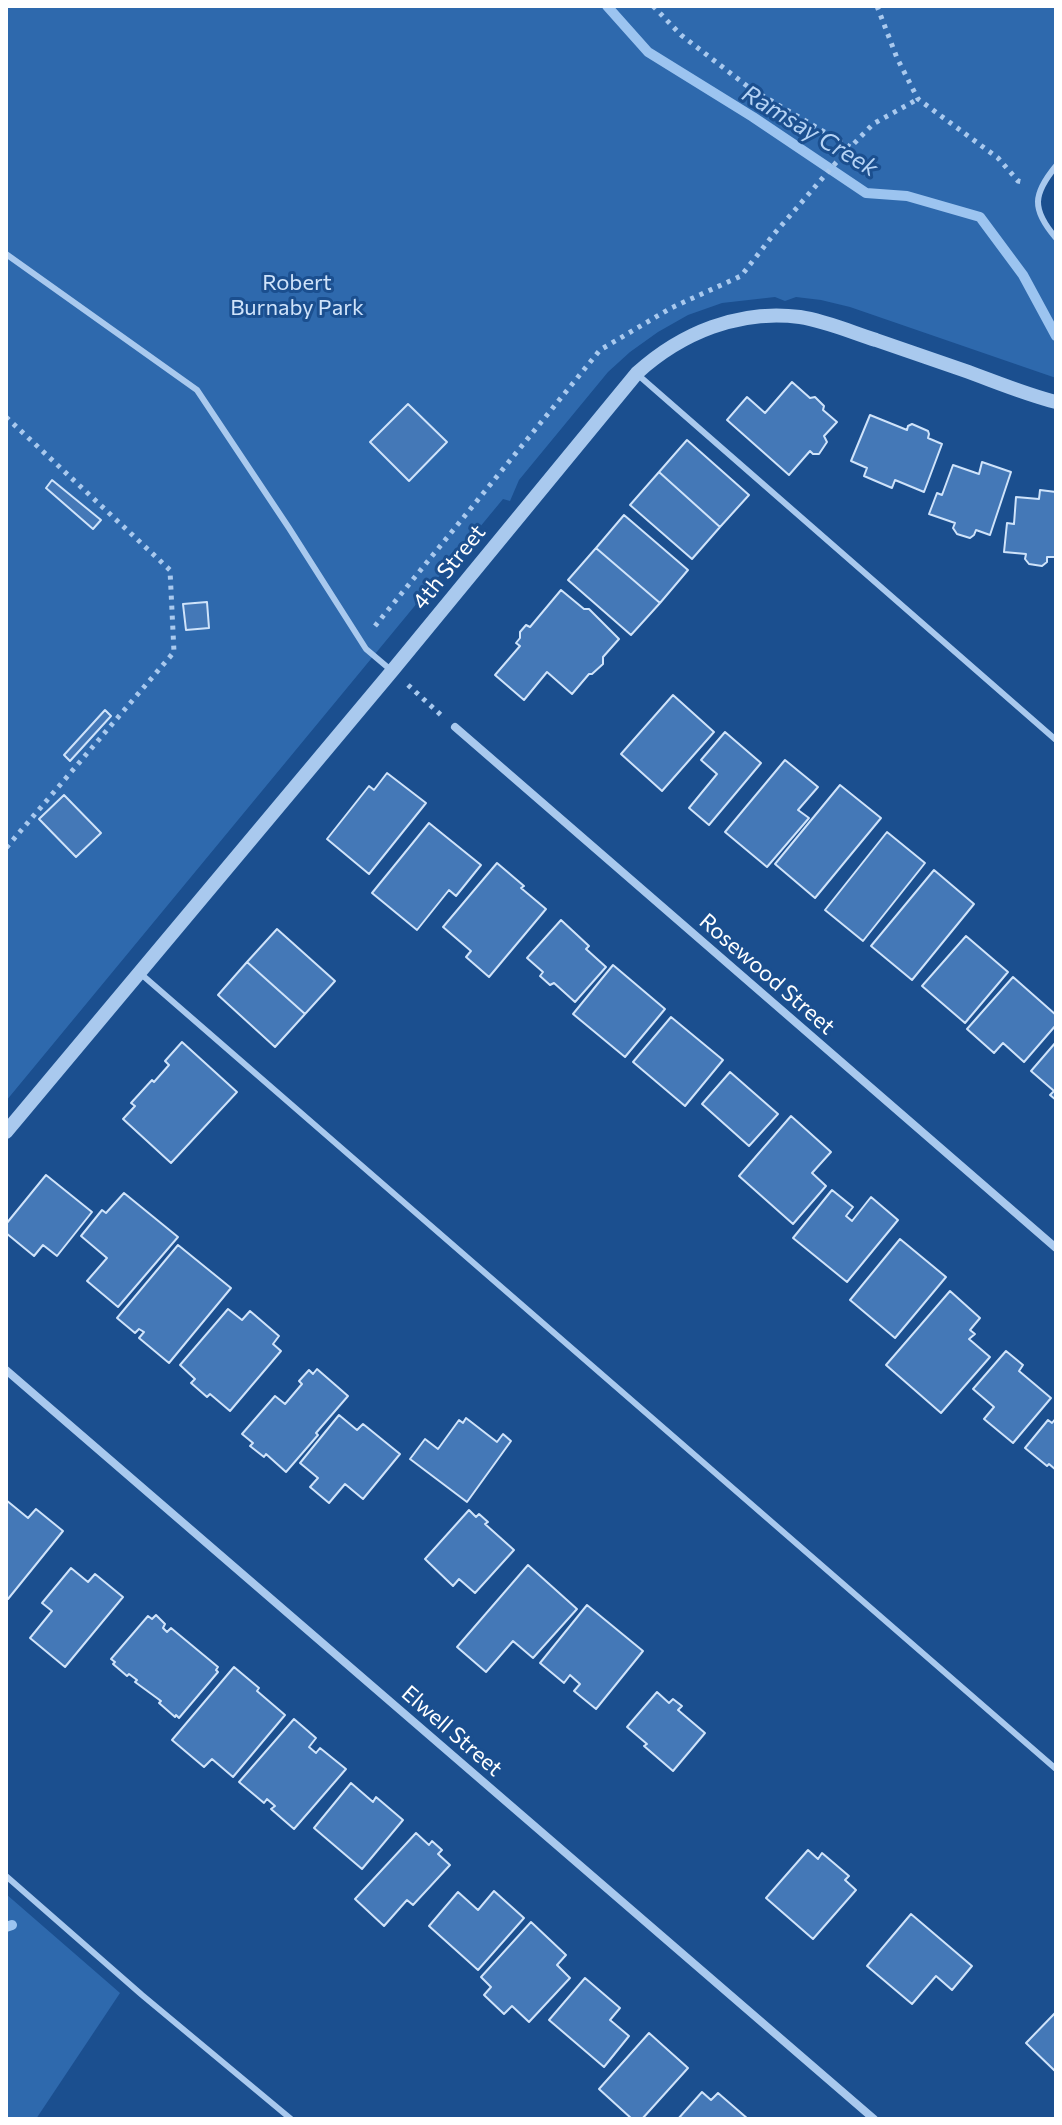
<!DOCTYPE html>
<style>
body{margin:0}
#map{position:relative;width:1062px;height:2125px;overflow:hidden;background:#1b4f8f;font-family:Commissioner,sans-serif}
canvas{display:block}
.frame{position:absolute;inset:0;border:8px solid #fff;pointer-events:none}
</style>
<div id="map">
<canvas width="1062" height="2125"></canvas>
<div class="frame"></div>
</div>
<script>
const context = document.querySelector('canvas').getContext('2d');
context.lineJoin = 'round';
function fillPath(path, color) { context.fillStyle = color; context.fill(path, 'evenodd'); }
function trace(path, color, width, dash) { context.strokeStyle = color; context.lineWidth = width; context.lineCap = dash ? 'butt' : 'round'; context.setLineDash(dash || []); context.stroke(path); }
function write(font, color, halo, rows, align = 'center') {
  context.font = font + ' Commissioner,sans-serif'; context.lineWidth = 6; context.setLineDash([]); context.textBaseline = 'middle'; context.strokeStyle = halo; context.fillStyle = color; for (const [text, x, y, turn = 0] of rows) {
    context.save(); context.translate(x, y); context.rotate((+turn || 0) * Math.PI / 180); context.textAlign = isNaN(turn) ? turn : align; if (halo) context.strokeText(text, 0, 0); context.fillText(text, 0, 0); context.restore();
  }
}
const green = new Path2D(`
 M6 6H1056V166L1040 185 1039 212 1056 238V378L850 307 821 300 796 297 785 301 775 297 722 303 688 315 658 332 630 352 608 372 519 480 510 501 503 499 6 1101Z
 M6 1894 120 1993 36 2119H6Z`);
const stream = new Path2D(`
 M607 6 648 52 753 117 866 193 907 196 980 217 1023 275 1056 336
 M6 1927 12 1925`);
const building = new Path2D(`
 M792 382 810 398 815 397 824 406 823 410 837 422 824 436 827 442 819 454H813L810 451 789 475 727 420 747 397 765 413Z
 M408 404 447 442 409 481 370 442Z
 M870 415 907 430 908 426 912 424 928 431 929 434 928 438 942 444 924 492 895 480 892 488 864 476 867 468 851 461Z
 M687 440 749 495 720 527 659 472Z
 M982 462 1011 472 990 535 976 530 974 535 970 538 957 534 953 528 955 523 929 514 937 493 942 495 953 465 979 474Z
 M659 472 720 527 692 559 630 505Z
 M52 480 101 520 93 529 46 488Z
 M1040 490 1056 492V557H1047V562L1042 566 1029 564 1025 559 1026 554 1004 552 1007 523 1014 524 1016 497 1039 499Z
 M624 515 688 570 660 603 596 548Z
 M596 548 660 603 631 635 568 580Z
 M561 590 584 609H589L619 639 603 657V664L592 674H589L572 694 547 672 524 700 495 675 520 646 516 643 520 638V632L526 625 530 627Z
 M207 602 209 628 186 630 183 604Z
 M673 695 714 732 662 791 621 754Z
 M105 710 111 716 70 761 64 755Z
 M725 732 761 763 709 825 689 808 717 774 701 760Z
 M785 760 818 787 798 810 809 818 767 867 725 832Z
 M387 773 426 803 369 874 327 839 369 786 374 790Z
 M840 785 881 818 815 898 775 864Z
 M64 795 101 833 76 857 39 819Z
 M429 823 481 865 456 896 449 890 417 930 372 893Z
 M887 832 925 863 863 941 825 910Z
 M497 863 524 886 521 888 546 909 489 977 466 957 471 951 443 927Z
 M934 870 974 904 912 980 871 946Z
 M561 920 589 946 586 949 606 967 575 1002 554 983 550 985 540 976 543 972 527 958Z
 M277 929 335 981 305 1014 247 962Z
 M966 936 1008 972 965 1023 922 986Z
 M247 962 305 1014 275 1047 218 995Z
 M613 965 665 1009 625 1057 573 1014Z
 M1013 977 1056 1015V1025L1024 1062 1003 1043 994 1053 967 1029Z
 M671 1017 723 1060 685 1106 633 1062Z
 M182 1042 237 1092 171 1163 123 1119 135 1106 131 1103 152 1080 154 1082 169 1065 165 1061Z
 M1056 1042V1100L1050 1095 1054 1091 1031 1071Z
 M730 1072 778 1114 749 1146 702 1104Z
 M791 1116 831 1152 812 1173 826 1186 793 1224 739 1176Z
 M46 1175 92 1212 57 1256 43 1245 34 1256 6 1233V1224Z
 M832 1190 853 1207 846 1216 852 1221 871 1197 898 1220 847 1282 793 1238Z
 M124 1193 178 1237 118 1307 87 1281 107 1258 81 1236 102 1210 106 1213Z
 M900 1239 946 1277 895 1338 850 1300Z
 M178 1245 231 1288 169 1363 139 1338 144 1332 139 1329 135 1333 117 1318Z
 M950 1291 980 1318 970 1330 975 1334 969 1339 990 1357 941 1413 886 1365Z
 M228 1309 242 1320 250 1311 279 1336 273 1344 281 1351 230 1411 210 1394 207 1397 191 1383 195 1379 180 1365Z
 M1006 1351 1023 1365 1019 1371 1051 1398 1013 1443 984 1419 994 1407 973 1389Z
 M317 1369 348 1396 316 1433 318 1435 286 1472 266 1454 264 1457 250 1446 253 1443 242 1434 275 1396 285 1404 302 1384 299 1381 309 1370 313 1374Z
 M339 1415 357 1430 363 1424 400 1454 363 1499 345 1484 329 1503 310 1487 318 1478 300 1463Z
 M466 1418 497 1442 503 1434 511 1441 467 1502 410 1459 425 1439 438 1449 459 1420 463 1423Z
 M1056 1418V1470L1049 1464 1047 1466 1025 1448 1048 1420 1052 1423Z
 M6 1500 28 1518 36 1509 63 1531 8 1599 6 1597Z
 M469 1510 476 1517 479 1514 488 1522 485 1524 514 1550 475 1593 459 1579 453 1586 425 1559Z
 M528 1565 577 1609 533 1658 513 1641 486 1672 457 1647Z
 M71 1568 88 1582 95 1574 123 1597 65 1667 30 1638 52 1611 42 1603Z
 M587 1605 643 1651 596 1709 574 1691 580 1684 570 1675 564 1683 540 1663Z
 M156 1615 165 1624 163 1628 167 1632 171 1628 218 1667 216 1670 218 1672 179 1718 176 1715 175 1717 159 1703 161 1701 135 1682 137 1680 129 1674 127 1676 113 1664 115 1662 111 1659 148 1616 152 1619Z
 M234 1667 259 1688 257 1691 285 1715 233 1777 212 1759 204 1767 172 1740Z
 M657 1692 669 1703 673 1699 682 1706 678 1710 705 1733 673 1771 644 1746 647 1744 627 1727Z
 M294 1719 316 1738 309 1747 316 1753 320 1748 346 1769 294 1829 271 1809 275 1806 267 1799 264 1803 239 1782Z
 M351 1783 373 1802 376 1797 403 1820 362 1869 314 1828Z
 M416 1833 429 1845 432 1841 442 1850 438 1854 450 1865 413 1905 407 1900 384 1926 355 1899Z
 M808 1850 818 1859 822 1853 849 1876 845 1880 856 1890 813 1939 766 1898Z
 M494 1891 524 1918 478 1970 429 1926 458 1892 478 1910Z
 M911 1914 972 1966 952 1990 936 1976 912 2004 867 1966Z
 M531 1922 566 1955 557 1965 570 1978 529 2022 512 2006 504 2014 484 1995 491 1987 481 1977Z
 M585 1978 620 2008 610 2020 629 2036 604 2067 549 2020Z
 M1056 2012V2072L1026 2043Z
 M649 2033 688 2068 642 2119H632L599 2089Z
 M702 2092 711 2100 718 2093 748 2119H678Z`);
const path = new Path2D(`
 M653 6 681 35 751 89 850 147
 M877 6 897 58 918 99 998 158 1018 181 1023 182
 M6 417 170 570 174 652 6 848
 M375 626 600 350 671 308 741 276 774 234 840 158 873 124 918 99
 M408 685 442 716`);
const service = new Path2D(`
 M1056 166C1033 194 1031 209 1056 238
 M6 254 197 390 289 528 366 649 392 671
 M637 374 1056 740
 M141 974 1056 1769
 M6 1876 142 1995 291 2119`);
const minor = new Path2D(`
 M455 727 1056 1248
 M6 1370 874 2119`);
const tertiary = new Path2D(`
 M6 1132 392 671 637 373C681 333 739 309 800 317 826 321 851 332 876 340 905 350 934 360 963 370 994 381 1024 394 1056 402`);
const parkNames = [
 ["Robert",297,283],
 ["Burnaby Park",297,308]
];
const streetNames = [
 ["4th Street",449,567,-51],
 ["Rosewood Street",767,974,41],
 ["Elwell Street",452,1731,41]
];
const waterNames = [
 ["Ramsay Creek",810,131,31]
];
fillPath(green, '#2e69ad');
trace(stream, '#9cc4f0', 10);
fillPath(building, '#4478b7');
trace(building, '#cfe3fa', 2);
trace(path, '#a9c9ee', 5, [4, 6]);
trace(service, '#a9c9ee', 6);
trace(minor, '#a9c9ee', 8);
trace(tertiary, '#a9c9ee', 14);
write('22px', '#cfe3fa', '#1b4f8f', parkNames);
write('22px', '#fff', '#1b4f8f', streetNames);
write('italic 24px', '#b5d3f5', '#1b4f8f', waterNames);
</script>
